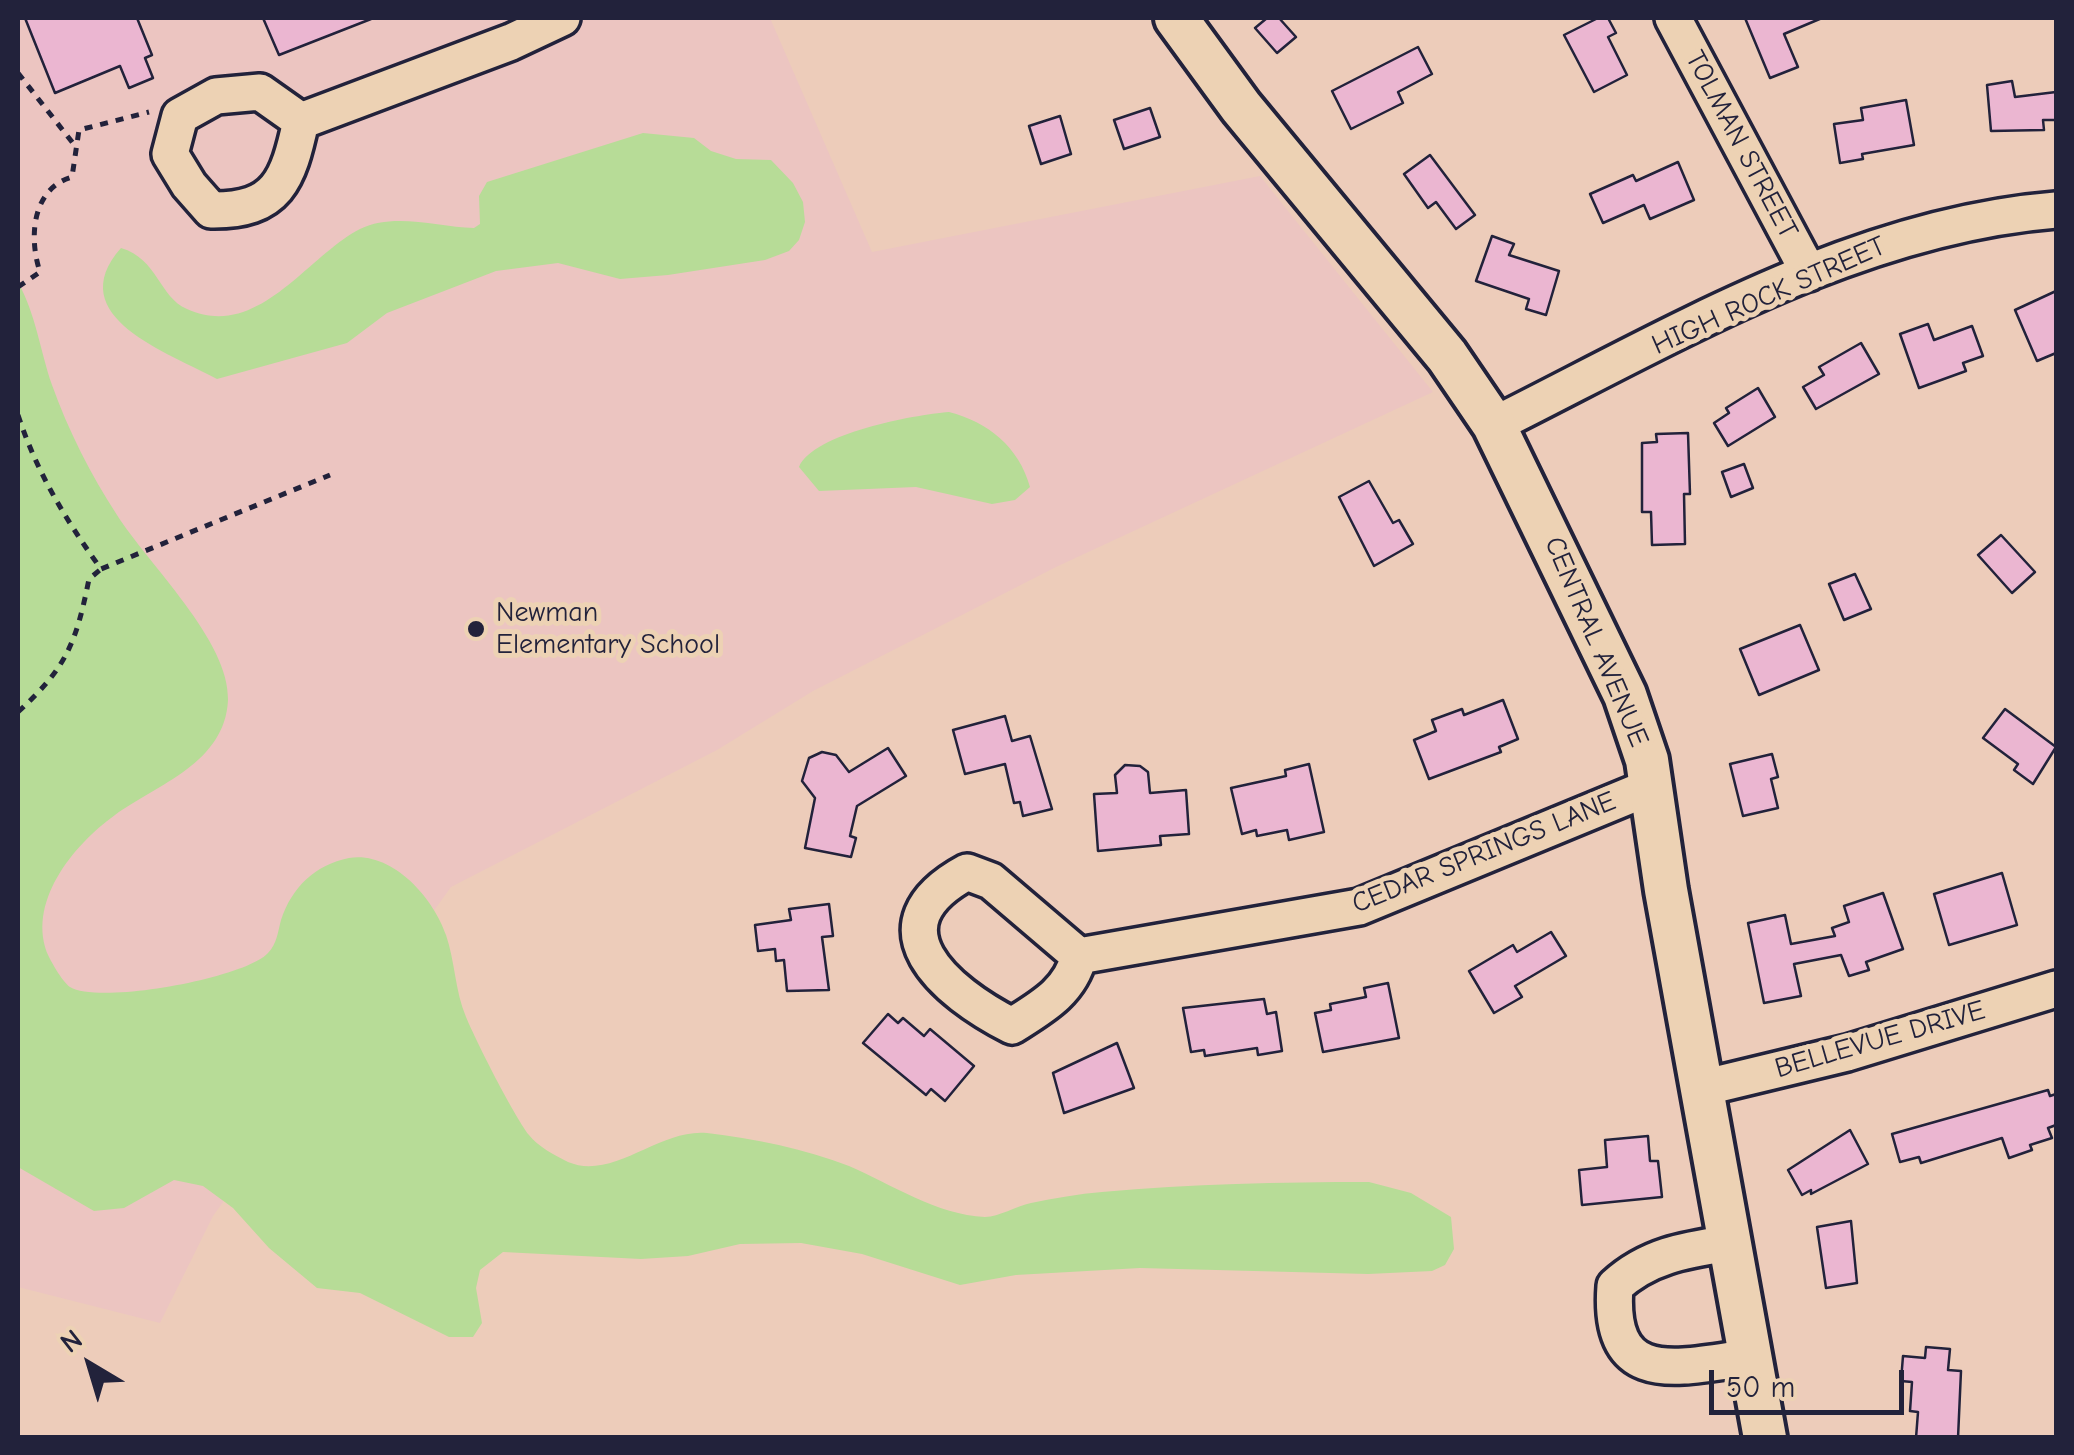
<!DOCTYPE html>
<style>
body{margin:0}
#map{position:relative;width:2074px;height:1455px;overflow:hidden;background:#edccba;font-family:"Comic Neue",sans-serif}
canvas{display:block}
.frame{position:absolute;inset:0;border:20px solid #22223b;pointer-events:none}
.north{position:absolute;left:40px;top:1315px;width:100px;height:100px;-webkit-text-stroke:8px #edd2b4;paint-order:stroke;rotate:322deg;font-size:28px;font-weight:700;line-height:40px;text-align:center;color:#22223b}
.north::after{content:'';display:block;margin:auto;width:35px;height:45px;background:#22223b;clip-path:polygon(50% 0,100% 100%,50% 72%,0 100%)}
.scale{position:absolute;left:1709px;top:1370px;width:195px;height:45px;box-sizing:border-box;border:5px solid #22223b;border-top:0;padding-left:12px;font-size:30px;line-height:35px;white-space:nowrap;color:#22223b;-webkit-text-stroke:8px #edd2b4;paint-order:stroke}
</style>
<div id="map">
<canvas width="2074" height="1455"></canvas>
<div class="frame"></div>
<div class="north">N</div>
<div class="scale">50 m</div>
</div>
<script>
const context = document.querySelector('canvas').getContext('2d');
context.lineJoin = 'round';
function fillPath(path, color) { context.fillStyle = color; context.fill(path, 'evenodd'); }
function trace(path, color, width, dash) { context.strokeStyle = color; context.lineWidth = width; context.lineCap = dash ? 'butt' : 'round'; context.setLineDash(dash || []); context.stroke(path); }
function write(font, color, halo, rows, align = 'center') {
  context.font = font + ' "Comic Neue",sans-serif'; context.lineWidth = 10; context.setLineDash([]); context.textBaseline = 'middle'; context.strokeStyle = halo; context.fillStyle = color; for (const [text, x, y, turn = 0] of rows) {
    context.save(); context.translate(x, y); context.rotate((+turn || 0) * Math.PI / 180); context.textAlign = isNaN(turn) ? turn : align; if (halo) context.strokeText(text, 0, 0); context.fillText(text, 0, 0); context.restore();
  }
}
const built = new Path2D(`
 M18 18H770L872 252 1260 176 1433 392 1056 567 813 691 717 750 451 887 213 1216 160 1323 18 1287Z`);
const green = new Path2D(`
 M643 133 694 138 711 151 736 159 771 160 793 183 803 202 805 222 799 240 789 251 765 260 668 275 620 279 558 263 496 271 387 313 347 343 217 379C170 353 60 317 121 248 158 259 159 297 187 309 258 341 306 257 360 229 394 212 438 227 474 228L480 224 479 196 487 182Z
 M18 282C36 315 40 350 52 385 68 430 91 475 117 515 148 564 230 641 228 700 225 763 158 784 115 815 73 845 25 904 49 957 53 965 63 982 70 987 100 1005 245 978 268 953 277 944 278 931 281 920 292 887 315 865 349 858 392 851 433 897 446 935 455 961 455 991 466 1017 477 1043 513 1114 529 1135 537 1146 556 1156 568 1162 613 1181 660 1128 707 1133 752 1138 806 1149 849 1166 891 1184 937 1215 985 1217 999 1217 1016 1206 1031 1203 1054 1198 1079 1194 1102 1192 1191 1184 1281 1182 1369 1182L1411 1193 1451 1217 1454 1249 1445 1265 1432 1271 1368 1274 1140 1268 1016 1275 960 1285 862 1254 801 1243 740 1244 688 1256 641 1259 503 1252 480 1270 476 1288 482 1323 473 1337H449L360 1293 317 1288 269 1248 233 1208 203 1186 174 1180 124 1208 94 1211 18 1167Z
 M949 412C988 422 1019 447 1030 487L1015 500 992 504 916 487 819 491 799 467C814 433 913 415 949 412Z`);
const building = new Path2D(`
 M25 18H137L152 55 145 58 153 78 129 88 120 66 55 93Z
 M263 18H371V19L279 55Z
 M1267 18H1279L1296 37 1277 53 1255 28Z
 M1598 18H1608L1616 33 1608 37 1627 75 1594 92 1564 35Z
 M1745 18H1822L1784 34 1798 67 1770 78Z
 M1418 47 1432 74 1398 92 1403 103 1351 129 1332 91Z
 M2012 81 2015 97 2056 92V120H2043L2044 130 1991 131 1987 85Z
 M1906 100 1914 145 1862 154 1863 159 1840 163 1834 124 1863 120 1861 108Z
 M1150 108 1160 137 1124 149 1114 120Z
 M1060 116 1071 154 1041 164 1029 126Z
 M1430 155 1475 215 1456 229 1436 202 1428 208 1404 174Z
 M1678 162 1694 200 1650 219 1644 205 1603 223 1590 194 1633 175 1636 181Z
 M1492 236 1514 244 1509 255 1559 271 1546 315 1526 309 1529 299 1476 281Z
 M2056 291V353L2037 361 2015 310Z
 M1928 324 1934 340 1972 326 1983 356 1963 363 1966 371 1919 388 1900 334Z
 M1861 343 1879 374 1816 409 1803 387 1824 375 1819 367Z
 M1758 388 1775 417 1728 446 1714 423 1729 413 1726 408Z
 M1688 433 1690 494H1684L1685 544 1652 545 1651 512H1642V443L1657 442 1656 434Z
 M1744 464 1753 488 1731 497 1722 472Z
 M1369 481 1393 523 1399 520 1413 544 1374 566 1339 497Z
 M2001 535 2035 572 2012 593 1978 555Z
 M1855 574 1871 609 1844 620 1829 584Z
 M1800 625 1819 670 1759 695 1740 649Z
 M1503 700 1518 739 1499 747 1501 752 1429 779 1414 740 1436 731 1432 720 1462 709 1464 715Z
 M2005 709 2056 747 2033 784 2014 770 2018 764 1983 738Z
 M1005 716 1012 741 1030 736 1052 809 1023 816 1020 802 1014 803 1005 764 965 774 953 730Z
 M888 748 906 776 857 806 850 836 856 838 851 857 805 848 815 798 802 781 809 758 822 752 836 755 849 772Z
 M1772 754 1778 777 1771 779 1778 808 1743 816 1730 764Z
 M1309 764 1324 832 1289 840 1287 830 1257 836 1256 830 1242 834 1231 788 1286 776 1285 770Z
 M1125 765 1140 766 1148 772 1150 793 1186 790 1189 834 1160 836 1161 845 1098 851 1094 794 1117 793 1115 775Z
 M2002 873 2017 925 1949 945 1934 894Z
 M1883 893 1903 949 1866 962 1869 970 1849 976 1841 955 1794 964 1801 996 1764 1003 1748 923 1785 915 1791 944 1835 936 1832 928 1849 922 1844 906Z
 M829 904 833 936 822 937 829 990 787 991 784 960 776 961 775 949 758 951 755 925 791 920 789 909Z
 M1551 932 1566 956 1515 986 1522 997 1494 1013 1469 971 1513 945 1517 952Z
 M1388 983 1399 1038 1323 1052 1315 1013 1331 1010 1330 1004 1366 997 1364 988Z
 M1264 999 1267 1014 1276 1012 1282 1051 1258 1055 1257 1048 1205 1056 1204 1050 1191 1052 1183 1008Z
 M888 1014 898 1023 903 1018 924 1036 930 1029 974 1066 945 1101 931 1089 926 1095 863 1043Z
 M1117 1043 1134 1088 1064 1113 1053 1073Z
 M2048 1090 2050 1096 2056 1094V1125L2048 1128 2052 1138 2030 1145 2032 1150 2009 1158 2002 1138 1921 1163 1919 1157 1900 1162 1892 1134Z
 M1850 1130 1868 1164 1811 1194V1190L1802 1195 1788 1170Z
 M1648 1136 1650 1161H1658L1662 1197 1582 1205 1579 1170 1607 1167 1605 1140Z
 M1851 1221 1857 1283 1826 1288 1817 1227Z
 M1926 1347 1950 1349 1948 1370 1961 1371 1958 1438H1916L1918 1412 1910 1411 1912 1382 1901 1381 1903 1356 1925 1358Z`);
const path = new Path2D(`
 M18 73 76 147
 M18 287 40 272C28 236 33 188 72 177L79 130 149 112
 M18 415C37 473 66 520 101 569L330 475
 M18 712C66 668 76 644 89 579L101 569`);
const minor = new Path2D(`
 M1673 18 1809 273
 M260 92 301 121C288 180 278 211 211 210L189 185 170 154 180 116 216 96Z
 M301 121 511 42 562 18
 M1494 425C1672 336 1855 226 2056 210
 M1079 956 991 881 967 872C867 926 945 992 1012 1026 1042 1007 1070 992 1079 956L1359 907 1650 787
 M1702 1088 1847 1053 2056 989
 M1731 1243C1686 1250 1649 1255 1615 1286 1607 1390 1679 1367 1752 1357`);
const major = new Path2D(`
 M1176 18 1241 107 1447 356 1494 425 1625 695 1647 760 1666 890 1765 1438`);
const markers = [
 [476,629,10,"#22223b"]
];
const streetNames = [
 ["TOLMAN STREET",1741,145,62],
 ["HIGH ROCK STREET",1769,296,-24],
 ["CENTRAL AVENUE",1596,642,67],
 ["CEDAR SPRINGS LANE",1484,853,-22],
 ["BELLEVUE DRIVE",1880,1040,-16]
];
const poiNames = [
 ["Newman",496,613],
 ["Elementary School",496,645]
];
fillPath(built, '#ecc5c1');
fillPath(green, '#b7dc97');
fillPath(building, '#ebb6d1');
trace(building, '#22223b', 2.5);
trace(minor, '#22223b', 42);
trace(major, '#22223b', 50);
trace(path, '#22223b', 5, [8, 8]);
trace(minor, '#edd2b4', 35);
trace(major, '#edd2b4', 42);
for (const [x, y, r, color] of markers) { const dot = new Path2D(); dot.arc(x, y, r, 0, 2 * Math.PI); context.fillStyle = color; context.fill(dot); trace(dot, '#edd2b4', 4); }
write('28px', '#22223b', '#edd2b4', streetNames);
write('28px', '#22223b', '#edd2b4', poiNames, 'left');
</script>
